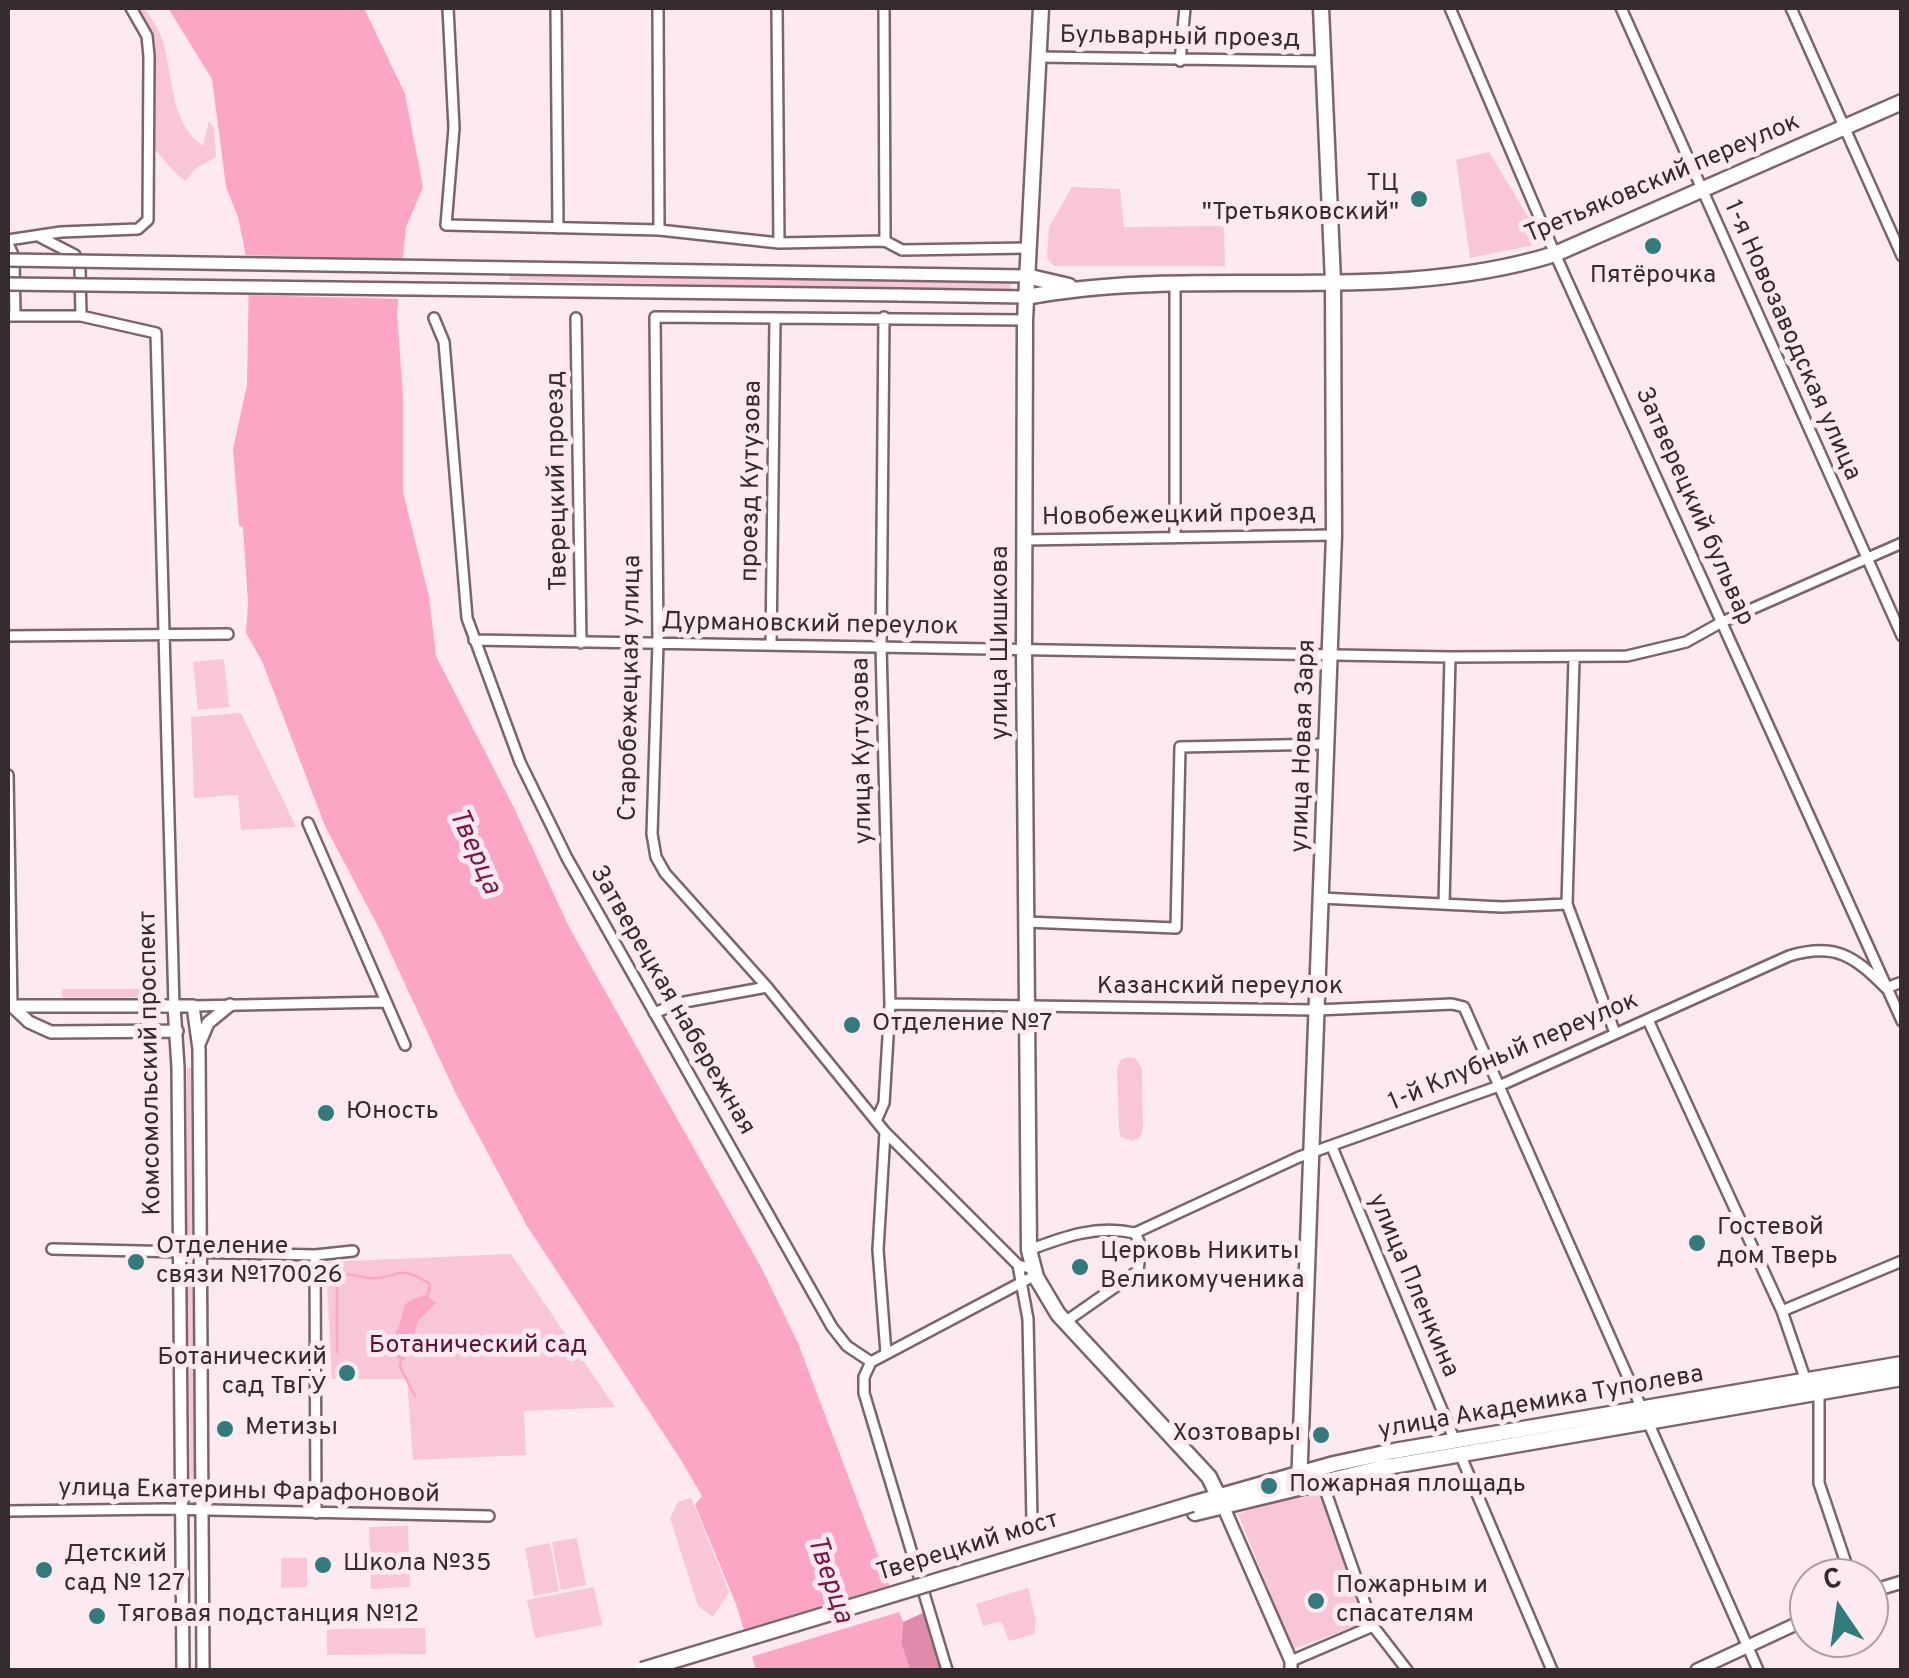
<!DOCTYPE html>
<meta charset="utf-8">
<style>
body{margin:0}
#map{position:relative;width:1909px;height:1678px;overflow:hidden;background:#fceaf0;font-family:Overpass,sans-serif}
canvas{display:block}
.frame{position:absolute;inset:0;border:10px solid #362b2f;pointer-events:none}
.north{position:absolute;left:1789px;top:1558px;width:100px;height:100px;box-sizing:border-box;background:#fceaf0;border:2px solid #ad9ea3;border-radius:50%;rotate:347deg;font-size:28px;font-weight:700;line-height:40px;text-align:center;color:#362b2f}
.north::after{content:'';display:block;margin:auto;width:35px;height:45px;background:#327b7d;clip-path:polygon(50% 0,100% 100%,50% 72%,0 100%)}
</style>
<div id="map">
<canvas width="1909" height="1678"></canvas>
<div class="frame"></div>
<div class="north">С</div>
</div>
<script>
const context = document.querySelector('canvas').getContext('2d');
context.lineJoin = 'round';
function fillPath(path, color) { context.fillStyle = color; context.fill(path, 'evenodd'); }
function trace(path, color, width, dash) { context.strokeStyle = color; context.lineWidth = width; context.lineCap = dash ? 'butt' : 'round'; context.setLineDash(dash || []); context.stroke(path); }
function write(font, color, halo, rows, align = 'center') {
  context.font = font + ' Overpass,sans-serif'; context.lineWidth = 10; context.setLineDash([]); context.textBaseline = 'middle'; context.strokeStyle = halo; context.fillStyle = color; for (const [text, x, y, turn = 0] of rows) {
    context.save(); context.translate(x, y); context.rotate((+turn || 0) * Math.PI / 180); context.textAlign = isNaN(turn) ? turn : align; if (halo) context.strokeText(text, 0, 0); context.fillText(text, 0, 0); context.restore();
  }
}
const green = new Path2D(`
 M137 8H145C150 17 157 26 161 36 175 75 167 119 203 146L209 121 214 128 216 157 195 169 186 181C171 172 165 159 152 147L153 35Z
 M1489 152 1544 243 1470 258 1456 160Z
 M1072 187 1120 189 1124 227 1224 226 1225 266H1054L1047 258 1049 227Z
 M509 273 1011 281 1010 292 510 280Z
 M224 659 229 707 198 710 193 662Z
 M241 713 296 827 241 830 238 795 194 798 191 717Z
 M62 989H155V997H62Z
 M1127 1057 1135 1058 1142 1069 1143 1129 1140 1137 1133 1141 1121 1137 1119 1129 1117 1069 1120 1061Z
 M187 1068H191L192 1237 187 1236Z
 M511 1254 615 1407 524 1411 526 1455 413 1460 407 1379H332L326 1262Z
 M187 1263H193L195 1502H191Z
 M1319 1491 1366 1622 1293 1649 1238 1514 1271 1502Z
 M691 1498 729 1592 713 1617 698 1606 670 1518 678 1502Z
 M408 1526 410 1587 371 1589 369 1527Z
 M577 1538 586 1585 561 1590 552 1542Z
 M550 1543 559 1591 534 1596 525 1548Z
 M281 1558H307V1587L281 1588Z
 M594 1587 602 1625 535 1638 527 1600Z
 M1028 1588 1036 1620 1034 1634 1009 1641 1001 1621 983 1626 976 1604Z
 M425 1628 426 1654 327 1655V1629Z`);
const forest = new Path2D(`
 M925 1612 930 1618 946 1670H910L901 1643 903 1622Z`);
const water = new Path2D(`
 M168 8H364L405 94 423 187 406 227 397 313 403 396V492L429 597 436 656 514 808 569 927 762 1269 798 1343 903 1622 901 1643 910 1670H756L736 1604 695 1505 702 1496 681 1460 527 1226 455 1092 380 930 325 826 262 661 246 633 248 603 243 528 239 525 233 449 247 385 249 271 238 217 226 187 212 79Z
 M426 1295 436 1303 418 1321 405 1360 390 1356C390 1341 396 1336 400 1323 406 1302 402 1302 426 1295Z`);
const pier = new Path2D(`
 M240 255 408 259 403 299 244 295Z
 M894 1584 903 1611 747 1658 739 1631Z`);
const stream = new Path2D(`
 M337 1352V1274C349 1274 358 1276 369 1278 398 1281 395 1261 430 1284L428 1296
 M401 1360 400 1367 415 1396`);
const street = new Path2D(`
 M448 8 454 128 446 225 659 230 779 243 885 241 902 250 1027 248
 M556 8 558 228
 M658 8 659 230
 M777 8 779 243
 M884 8 885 241
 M1450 8 1555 254 1902 1021
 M1621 8 1902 636
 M1791 8 1902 256
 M1037 57 1323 61
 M1180 61 1185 8
 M40 237 75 255 80 268 81 316
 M8 240 61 232 138 229 148 220 149 56 147 36 131 8
 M8 244 14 257 15 316
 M1175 286V538
 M8 316H81L156 333 174 1006
 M434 318 444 342 467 618 520 762 567 858 832 1327 847 1346 871 1362
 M576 318 581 643
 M1025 320 655 317 658 643 652 834 656 857 665 873 767 987 885 1132 1018 1265 1033 1269
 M1024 540 1334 535
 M8 636 228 634
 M474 640 1450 657 1627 656 1686 642 1722 622 1902 543
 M771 645 775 318
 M1574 659 1567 904 1615 1033
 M8 775 12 1006
 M308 823 405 1045
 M1321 898 1502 907 1567 904
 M1444 904 1450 657
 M1026 922 1176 928 1180 747 1328 744
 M890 1004 1317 1010 1452 1004 1464 1007 1642 1409
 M193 1006 384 1002
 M654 1013 679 1003 767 987
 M1648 1020 1782 1311 1806 1381
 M876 1121 884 1103 890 1004 881 646 884 317
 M885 1132 878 1250 886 1353
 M1332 1147 1455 1441
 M52 1249 315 1255 353 1251
 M1029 1250C1066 1236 1096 1225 1135 1233L1299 1157 1499 1086 1789 956C1835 942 1854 956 1886 988L1902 982
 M315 1255 316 1513
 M1018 1265 1028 1319 1032 1522
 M1782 1311 1902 1261
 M1065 1322 1138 1271 1141 1246 1135 1233
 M871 1362 864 1377V1393L947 1670
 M871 1362 1028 1279
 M1819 1392V1483L1851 1578
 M1648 1422 1758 1670
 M1460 1454 1552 1670
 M1322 1481 1373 1626 1407 1670
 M8 1511 165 1509 489 1516
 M1291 1661 1373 1626`);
const secondary = new Path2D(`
 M899 274 1026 276
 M899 295 1026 297
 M8 1006H193L199 1049 203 1670
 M12 1006 29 1022 51 1032 177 1031
 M174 1006 178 1067 183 1670
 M199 1044 208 1023 230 1005
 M1223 1506 1291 1661V1670
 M1869 1592 1902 1582
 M1697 1670 1809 1618`);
const primary = new Path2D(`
 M1041 8 1025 320 1024 649 1029 1250 1036 1277 1058 1314 1209 1477 1223 1506
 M1026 276 1069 286
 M1026 297C1198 264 1385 307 1555 254L1902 102
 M1299 1486 1334 535 1333 282 1321 8
 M1192 1504 1334 1464 1394 1451 1902 1364
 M1195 1513 1381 1468 1902 1378`);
const secondaryBridge = new Path2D(`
 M8 260 899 274
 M8 284 899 295`);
const primaryBridge = new Path2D(`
 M642 1670 1192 1504`);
const markers = [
 [1419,199,10,"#327b7d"],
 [1653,246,10,"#327b7d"],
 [852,1025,10,"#327b7d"],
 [326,1113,10,"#327b7d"],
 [1697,1243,10,"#327b7d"],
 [136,1262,10,"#327b7d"],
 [1080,1267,10,"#327b7d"],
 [347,1373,10,"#327b7d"],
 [225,1429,10,"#327b7d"],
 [1321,1435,10,"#327b7d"],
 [1269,1486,10,"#327b7d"],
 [323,1565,10,"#327b7d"],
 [44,1570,10,"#327b7d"],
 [1316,1601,10,"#327b7d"],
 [97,1616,10,"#327b7d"]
];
const streetNames = [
 ["Бульварный проезд",1180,39,1],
 ["Третьяковский переулок",1663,180,-23],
 ["1-я Новозаводская улица",1791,341,66],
 ["Тверецкий проезд",559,481,-91],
 ["проезд Кутузова",753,481,-89],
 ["Затверецкий бульвар",1693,507,66],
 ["Новобежецкий проезд",1179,517,-1],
 ["Дурмановский переулок",810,626,1],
 ["улица Шишкова",1002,643,-90],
 ["Старобежецкая улица",632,688,-89],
 ["улица Новая Заря",1305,746,-88],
 ["улица Кутузова",864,751,-91],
 ["Казанский переулок",1220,988],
 ["Затверецкая набережная",671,1001,60],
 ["1-й Клубный переулок",1514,1053,-23],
 ["Комсомольский проспект",152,1063,-91],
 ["улица Пленкина",1412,1286,67],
 ["улица Академика Туполева",1541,1404,-10],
 ["улица Екатерины Фарафоновой",249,1493,1],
 ["Тверецкий мост",968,1548,-17]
];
const poiNames = [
 ["ТЦ",1399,185,"right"],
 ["\"Третьяковский\"",1399,214,"right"],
 ["Пятёрочка",1653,277,"center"],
 ["Отделение №7",872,1025],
 ["Юность",346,1113],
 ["Гостевой",1717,1229],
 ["дом Тверь",1717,1258],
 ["Отделение",156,1248],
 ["связи №170026",156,1277],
 ["Церковь Никиты",1100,1253],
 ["Великомученика",1100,1282],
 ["Ботанический",327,1359,"right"],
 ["сад ТвГУ",327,1388,"right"],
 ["Метизы",245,1429],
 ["Хозтовары",1301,1435,"right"],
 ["Пожарная площадь",1289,1486],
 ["Детский",64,1556],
 ["сад № 127",64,1585],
 ["Школа №35",343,1565],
 ["Пожарным и",1336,1587],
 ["спасателям",1336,1616],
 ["Тяговая подстанция №12",117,1616]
];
const parkNames = [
 ["Ботанический сад",478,1347]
];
const waterNames = [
 ["Тверца",473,852,66],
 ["Тверца",828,1580,71]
];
fillPath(green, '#f8c6d7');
fillPath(forest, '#e08bab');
fillPath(water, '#fca5c5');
fillPath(pier, '#fceaf0');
trace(stream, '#fca5c5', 2.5);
trace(street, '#7c646c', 14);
trace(secondary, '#7c646c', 16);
trace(primary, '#7c646c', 19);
trace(street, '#fff', 9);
trace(secondary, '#fff', 11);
trace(primary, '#fff', 14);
trace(secondaryBridge, '#7c646c', 16, []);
trace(primaryBridge, '#7c646c', 19, []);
trace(secondaryBridge, '#fff', 11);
trace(primaryBridge, '#fff', 14);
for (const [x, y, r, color] of markers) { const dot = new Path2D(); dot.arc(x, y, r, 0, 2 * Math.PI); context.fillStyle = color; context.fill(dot); trace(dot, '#fceaf0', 4); }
write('25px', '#362b2f', '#fceaf0', streetNames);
write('25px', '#362b2f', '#fceaf0', poiNames, 'left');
write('25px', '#5c1236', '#fceaf0', parkNames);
write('italic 28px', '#7b1949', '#fceaf0', waterNames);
</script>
